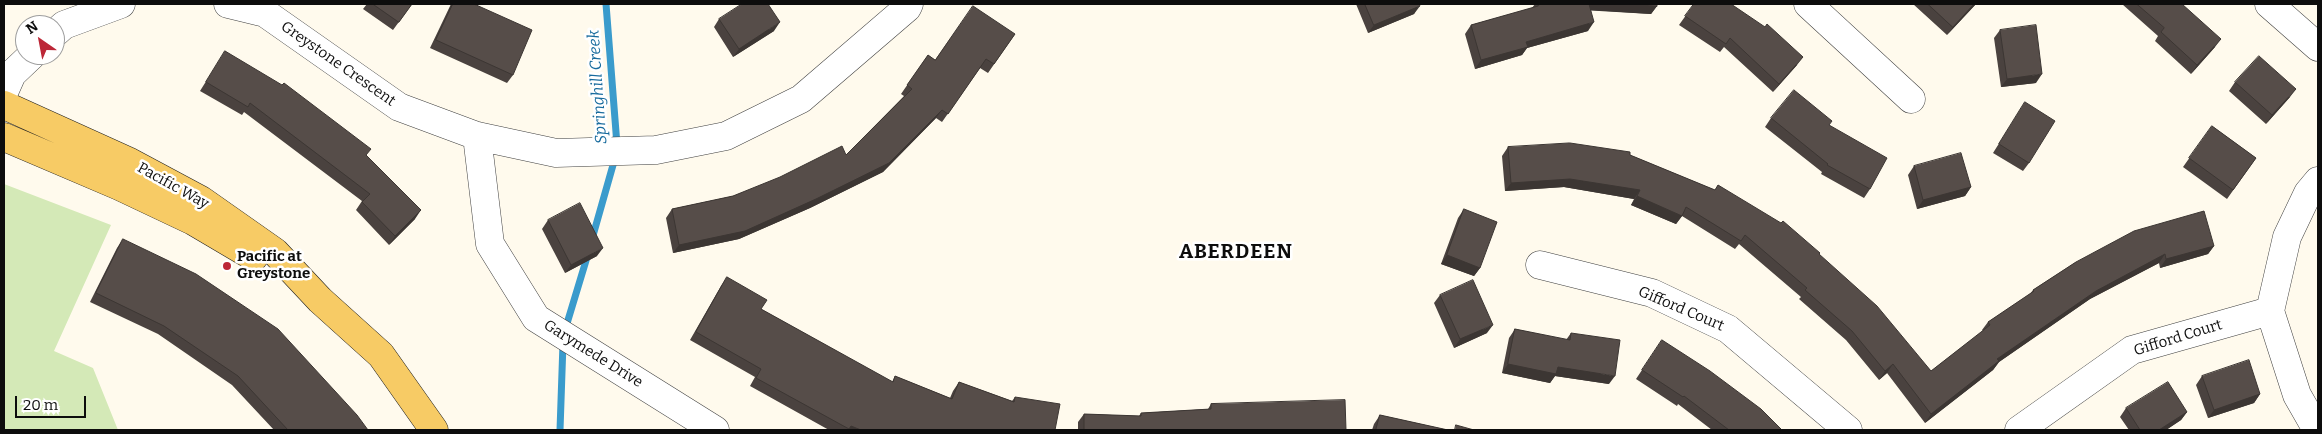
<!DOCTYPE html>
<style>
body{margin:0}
#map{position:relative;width:2322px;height:434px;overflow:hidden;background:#fffaed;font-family:Bitter,serif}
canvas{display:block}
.frame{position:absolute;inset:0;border:5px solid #0d0d0d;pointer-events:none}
.north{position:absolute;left:15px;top:15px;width:50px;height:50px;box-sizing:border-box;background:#fff;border:1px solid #9e9e9e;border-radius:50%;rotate:327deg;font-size:14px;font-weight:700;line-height:20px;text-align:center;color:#0d0d0d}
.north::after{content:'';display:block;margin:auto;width:18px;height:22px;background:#bc2737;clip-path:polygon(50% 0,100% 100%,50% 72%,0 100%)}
.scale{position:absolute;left:15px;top:396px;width:71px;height:22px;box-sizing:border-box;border:2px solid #0d0d0d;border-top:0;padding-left:6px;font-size:15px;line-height:18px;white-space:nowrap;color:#0d0d0d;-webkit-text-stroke:4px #fff;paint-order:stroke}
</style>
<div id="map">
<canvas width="2322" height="434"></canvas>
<div class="frame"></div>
<div class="north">N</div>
<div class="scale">20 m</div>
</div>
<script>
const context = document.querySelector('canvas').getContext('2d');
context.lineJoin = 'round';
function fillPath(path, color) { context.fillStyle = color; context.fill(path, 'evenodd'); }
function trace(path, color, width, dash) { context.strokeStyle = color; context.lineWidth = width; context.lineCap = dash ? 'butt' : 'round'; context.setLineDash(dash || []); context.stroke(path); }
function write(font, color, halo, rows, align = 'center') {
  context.font = font + ' Bitter,serif'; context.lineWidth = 5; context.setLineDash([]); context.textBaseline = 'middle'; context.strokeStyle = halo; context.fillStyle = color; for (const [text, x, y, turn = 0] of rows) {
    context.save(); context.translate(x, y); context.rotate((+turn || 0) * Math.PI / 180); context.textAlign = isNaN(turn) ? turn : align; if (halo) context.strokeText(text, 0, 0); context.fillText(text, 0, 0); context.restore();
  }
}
const green = new Path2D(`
 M4 184 111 225 54 351 93 368 118 430H4Z`);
const stream = new Path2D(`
 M606 4 617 145
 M592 239 615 158
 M565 330 588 254
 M560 430 563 343`);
const minor = new Path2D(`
 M228 4 265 13 399 107 477 136 556 153 656 150 726 136 801 99 907 8 909 4
 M1808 4 1911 99
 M2269 4 2318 47
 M55 33 64 25 121 4
 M4 92 12 74 32 55
 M477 136 490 244 536 318 715 430
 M1540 265 1652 293 1728 329 1848 430
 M2019 430 2132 350 2270 311
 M2317 430 2297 395 2270 311 2287 237 2308 193 2318 181`);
const major = new Path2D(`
 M4 105 130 162 201 200 275 252 320 300 381 355 434 430
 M4 137 119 186 193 221 254 257`);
const wall = new Path2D(`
 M367 4H412L393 30 363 9Z
 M451 4H474L513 75 507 83 430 48Z
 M1356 4H1419L1414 14 1368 33Z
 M1535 4H1657V6L1651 14 1591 10 1588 31 1527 48 1522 55 1475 69 1465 34 1471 25 1532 8Z
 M1694 4 1797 65 1773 92 1724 47 1720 52 1679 25Z
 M1913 4H1976L1947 35Z
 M2122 4H2182L2215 47 2191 74 2155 41 2158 36Z
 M719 19 774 31 733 57 714 27Z
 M2000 30 2036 83 2001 87 1994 38Z
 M1015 34 988 73 980 68 942 122 936 118 883 172 810 208 739 239 673 253 666 218 672 209 733 196 846 155 904 96 901 94 928 55 935 60Z
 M225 51 366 155 415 219 389 245 356 210 362 201 244 112 242 115 200 91Z
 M2235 82 2290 97 2266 124 2229 91Z
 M2025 102 2029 163 2023 171 1993 153Z
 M1771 118 1829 125 1870 189 1864 198 1821 174 1822 172 1765 127Z
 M2212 126 2256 158 2227 199 2183 167Z
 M1508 147 1630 155 1715 190 1718 185 1819 255 1931 371 1983 331 1982 330 1988 322 2030 294 2033 290 2076 262 2214 246 2208 254 2160 268 2159 263 2090 299 1999 362 1993 370 1925 423 1887 373 1879 380 1846 340 1799 299 1801 297 1739 244 1735 249 1682 216 1676 224 1631 205 1634 199 1564 187 1505 191 1502 156Z
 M1914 166 1971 187 1965 196 1917 209 1908 175Z
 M1464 209 1480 268 1474 276 1441 264 1458 218Z
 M548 220 597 256 565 273 542 229Z
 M123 239 368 430H274L232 385 158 334 90 302 117 248Z
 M727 277 761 309 892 382 895 376 950 398 953 391 959 382 1012 401 1015 397 1055 430H829L750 386 755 377 690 340 721 286Z
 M1440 295 1487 333 1454 348 1434 303Z
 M1515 329 1566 340 1571 333 1609 384 1555 376 1550 383 1502 373 1509 338Z
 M1662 340 1782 430H1712L1678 404 1677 406 1636 379Z
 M2202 376 2260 394 2254 403 2208 418 2196 385Z
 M1211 404 1346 430H1078V422L1084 414 1139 416 1141 413 1208 409Z
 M2126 408 2187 412 2181 420 2166 430H2129L2120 417Z
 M1380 415 1448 430H1372L1374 424Z`);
const shadedWall = new Path2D(`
 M1586 4H1629L1657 6 1651 14 1582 10Z
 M1974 4H1976L1947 35 1953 27Z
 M1420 6 1414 14 1368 33 1374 25Z
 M780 22 774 31 733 57 739 49Z
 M1594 22 1588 31 1527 48 1522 55 1475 69 1481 60 1526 42Z
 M2221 39 2215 47 2191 74 2197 65Z
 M1803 57 1797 65 1773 92 1779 84Z
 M2042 74 2036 83 2001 87 2007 79Z
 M2296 89 2290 97 2266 124 2272 115Z
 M942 110 936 118 883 172 810 208 739 239 673 253 679 245Z
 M1570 179 1640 190 1634 199 1564 187 1505 191 1511 183Z
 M1971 187 1965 196 1917 209 1923 200Z
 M1637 196 1682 216 1676 224 1631 205Z
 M421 210 415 219 389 245 395 236Z
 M2214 246 2208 254 2160 268 2166 259Z
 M603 248 597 256 565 273 571 265Z
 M2165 254 2159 263 2090 299 1999 362 1993 370 1925 423 1931 414 1997 359 2096 291Z
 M1447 255 1480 268 1474 276 1441 264Z
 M1493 325 1487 333 1454 348 1460 339Z
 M1508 364 1558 367 1615 376 1609 384 1555 376 1550 383 1502 373Z
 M1893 364 1887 373 1879 380 1885 371Z
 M2260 394 2254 403 2208 418 2214 410Z
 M2187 412 2181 420 2166 430H2159Z
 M851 426 861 430H848Z`);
const building = new Path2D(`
 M373 4H412L399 22Z
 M453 4H474L532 30 513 75 436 40Z
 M742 4H768L780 22 739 49 719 19Z
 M1365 4H1419L1420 6 1374 25Z
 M1538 4H1589L1594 22 1526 42 1528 47 1481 60 1471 25 1538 6Z
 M1629 4H1657V6Z
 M1694 4H1731L1765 27 1767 24 1803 57 1779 84 1730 38 1726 44 1685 16Z
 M1928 4H1974L1953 27Z
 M2137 4H2182L2221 39 2197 65 2161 32 2164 28Z
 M973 6 1015 34 994 64 986 59 948 114 942 110 889 163 816 199 745 231 679 245 672 209 733 196 780 177 842 146 846 155 912 89 907 85 928 55 935 60Z
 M2036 25 2042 74 2007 79 2000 30Z
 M225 51 282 85 284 83 371 149 366 155 421 210 395 236 362 202 370 194 250 103 248 107 206 82Z
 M2259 56 2296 89 2272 115 2235 82Z
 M1794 90 1832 121 1829 125 1887 158 1870 189 1827 165 1828 164 1771 118Z
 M2025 102 2055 121 2029 163 1999 144Z
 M2212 126 2256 158 2233 190 2189 158Z
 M1570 143 1630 152V155L1715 190 1718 185 1781 223 1783 221 1820 253 1819 254 1877 306 1931 371 1990 325 1988 322 2034 291 2033 290 2076 262 2134 231 2204 211 2214 246 2166 259 2165 254 2096 291 1997 359 1999 361 1931 414 1893 364 1885 371 1852 331 1805 290 1807 288 1745 235 1741 241 1686 207 1682 216 1637 196 1640 190 1570 179 1511 183 1508 147Z
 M1961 153 1971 187 1923 200 1914 166Z
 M580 203 603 248 571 265 548 220Z
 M1464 209 1497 222 1480 268 1447 255Z
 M123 239 196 274 278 329 357 415 368 430H288L238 376 164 326 96 293Z
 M727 277 767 300 761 309 893 382 895 376 952 399 959 382 1014 402 1015 397 1060 404 1055 430H861L851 426 849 429 756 378 761 369 696 332Z
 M1473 280 1493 325 1460 339 1440 295Z
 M1515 329 1570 340 1571 333 1620 340 1615 376 1558 367 1556 374 1508 364Z
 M1662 340 1710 371 1761 409 1782 430H1729L1684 396 1683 397 1642 370Z
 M2249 360 2260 394 2214 410 2202 376Z
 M2168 382 2187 412 2159 430H2140L2126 408Z
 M1345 400 1346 430H1084V414L1141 416V413L1211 409V404Z
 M1380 415 1448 430H1376Z
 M1456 425 1474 430H1455Z`);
const markers = [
 [227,266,5,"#bc2737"]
];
const streetNames = [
 ["Greystone Crescent",338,64,35],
 ["Pacific Way",173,186,29],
 ["Gifford Court",1681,309,23],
 ["Gifford Court",2178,338,-17],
 ["Garymede Drive",593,354,32]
];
const poiNames = [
 ["Pacific at",237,257],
 ["Greystone",237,274]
];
const waterNames = [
 ["Springhill Creek",598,87,-94]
];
const districtNames = [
 ["ABERDEEN",1236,252]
];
fillPath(green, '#d4e9b7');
trace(stream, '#3a9bcc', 7);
trace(minor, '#404040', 29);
trace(major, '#1e1e1e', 29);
trace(minor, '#fff', 28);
trace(major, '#f7cb65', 28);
fillPath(wall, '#4a423f');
fillPath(shadedWall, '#3c3633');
fillPath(building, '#564d49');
trace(building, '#3c3633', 1);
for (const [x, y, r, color] of markers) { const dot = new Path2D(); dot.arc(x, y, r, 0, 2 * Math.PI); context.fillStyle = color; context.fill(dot); trace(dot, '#fff', 2); }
write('15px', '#0d0d0d', '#fff', streetNames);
write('bold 15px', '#0d0d0d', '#fff', poiNames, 'left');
write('italic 16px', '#186b9d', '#fff', waterNames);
context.letterSpacing = '1px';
write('bold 20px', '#0d0d0d', '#fff', districtNames);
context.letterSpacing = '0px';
</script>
